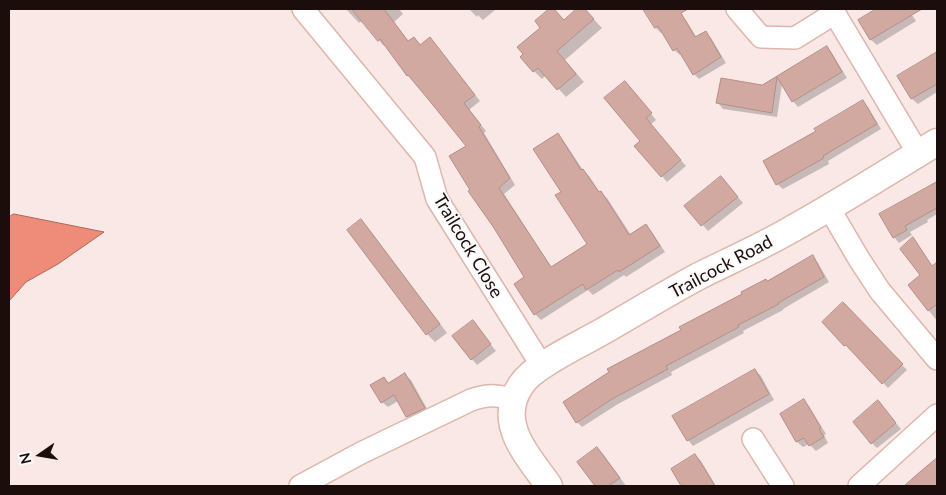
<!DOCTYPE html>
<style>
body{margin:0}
#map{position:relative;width:946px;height:495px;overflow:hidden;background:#f9e8e5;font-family:Lato,sans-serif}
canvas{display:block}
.frame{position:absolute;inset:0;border:10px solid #1b0d0b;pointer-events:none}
.north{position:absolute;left:15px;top:430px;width:50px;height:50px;-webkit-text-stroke:4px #fafafa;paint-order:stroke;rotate:257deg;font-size:14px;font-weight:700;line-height:20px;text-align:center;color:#1b0d0b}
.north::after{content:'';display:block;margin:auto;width:18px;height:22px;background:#1b0d0b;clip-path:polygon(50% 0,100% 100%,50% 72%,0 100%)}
</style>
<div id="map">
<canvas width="946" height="495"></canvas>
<div class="frame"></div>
<div class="north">N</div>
</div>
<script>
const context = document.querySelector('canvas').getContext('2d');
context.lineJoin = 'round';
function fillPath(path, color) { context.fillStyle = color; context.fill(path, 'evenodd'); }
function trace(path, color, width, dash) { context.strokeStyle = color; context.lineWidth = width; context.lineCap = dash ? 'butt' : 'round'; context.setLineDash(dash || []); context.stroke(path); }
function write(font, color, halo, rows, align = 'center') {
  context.font = font + ' Lato,sans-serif'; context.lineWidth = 4; context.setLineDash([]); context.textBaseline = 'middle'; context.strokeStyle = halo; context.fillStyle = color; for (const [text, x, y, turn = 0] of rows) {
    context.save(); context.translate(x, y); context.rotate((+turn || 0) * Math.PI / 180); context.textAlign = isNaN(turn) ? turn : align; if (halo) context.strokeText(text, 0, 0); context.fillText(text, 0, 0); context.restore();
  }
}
const water = new Path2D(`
 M14 214 104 232 58 264 26 282 9 301V217Z`);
const shadow = new Path2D(`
 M346 9H399L403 14 394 22 409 42 414 38 421 45H435L480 101 469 110 486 131 484 133 515 185 504 194 552 268 589 244 562 192 557 135 563 140 583 170 589 176 600 193 607 198 631 235 646 226 652 232 665 252 626 277 624 275 593 295 588 290 541 320 535 314 516 284 526 278 468 146 408 75 386 45 384 46 362 21 359 23Z
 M469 9H494L495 10 483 20 478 15 477 17Z
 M551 9 564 21 578 9H584L602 28 565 60 584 82 566 97 546 75 542 79 534 71 542 28 536 21Z
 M644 9H675L679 16 680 15 686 20 697 38 705 33 711 38 726 63 699 79 694 74 682 54 680 55 674 50 663 32 661 33 656 28Z
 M879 9H908L916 21 877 45 871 40 859 20Z
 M827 47 832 53 847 78 798 107 793 101 782 84 777 117 723 109 718 103 762 86Z
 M937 54V92L918 104 912 99 899 76Z
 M630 88 656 120 650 125 686 166 667 182 662 176 642 141Z
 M862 102 868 107 881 129 828 161 829 164 783 189 777 184 818 132Z
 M721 177 743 203 708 231 686 206Z
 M937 181V214L927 220 928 222 910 232 912 235 899 243 894 237 881 215Z
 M361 221 369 229 447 333 435 342 427 334Z
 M813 257 818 263 829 282 783 309V310L743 331 744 333 671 372 672 375 618 404 582 427 577 422 767 283Z
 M930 269 937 276V321L909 285Z
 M843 304 907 370 888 388 852 350 851 351 824 322Z
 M473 322 496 351 477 365 472 359Z
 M755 370 761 376 774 400 693 446 688 440Z
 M405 375 411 380 430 414 413 422 407 417 398 401 388 407 382 402 384 378 389 384Z
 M804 401 809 406 826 434 824 435 828 443 816 451 809 444 803 447 797 442 781 414Z
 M883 408 901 429 877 448 872 443Z
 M597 449 603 454 626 486H596L579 462Z
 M695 455 701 461 716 486H683L672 469Z
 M937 459V486H906Z`);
const building = new Path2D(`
 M352 9H384L408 41 414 37 420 45 430 37 475 95 464 103 481 125 479 127 510 178 499 188 551 267 587 244 555 195 561 192 533 149 558 133 581 170 583 169 599 192 601 191 629 235 646 224 660 246 619 272 618 270 586 290 583 284 534 315 514 284 524 277 494 228 468 191 470 190 449 156 466 146 428 99 408 75 407 76 380 39 378 41Z
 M549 9H554L564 20 576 9H585L594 19 557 51 576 74 557 90 538 68 533 72 520 57 523 54 517 47 540 28 535 21Z
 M643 9H688L681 13 695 37 706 31 721 57 693 75 677 48 673 51 658 26 655 28Z
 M876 9H922L870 40 858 20Z
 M827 46 842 72 792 102 777 77 772 113 716 103 721 78 762 85Z
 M937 52V84L911 99 897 76Z
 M625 81 652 113 646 118 681 160 661 177 634 146 640 141 604 98Z
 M863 100 877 124 823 156 824 158 776 185 763 161 816 131 814 129Z
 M721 176 738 197 701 226 684 206Z
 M937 182V208L905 226 907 230 893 238 879 214Z
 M361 219 440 324 426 335 347 230Z
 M913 237 932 266 937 262V304L928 311 908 285 920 275 900 249Z
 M813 255 824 277 778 303 779 304 738 325 739 327 666 366 668 369 612 399 576 423 563 402 609 372 607 369 681 330 679 327 742 294 741 292 766 279 767 281Z
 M843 302 903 364 882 384 846 345 844 346 822 322Z
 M473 320 491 344 471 360 452 336Z
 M755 369 769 394 687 441 672 416Z
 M405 373 425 408 406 417 394 395 381 403 370 385 384 377 388 383Z
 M804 399 821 428 819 429 824 437 809 446 804 438 796 442 780 414Z
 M878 400 896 423 871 444 853 422Z
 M597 447 620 478 608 486H595L577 462Z
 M695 454 704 468 715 486H681L671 469Z
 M937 458V486H904L921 471Z`);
const minor = new Path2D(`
 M303 9 425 157 437 199 542 366
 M737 9 761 37 795 38 835 13
 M832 9 918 153
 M829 208 859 259 880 291 937 359
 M753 439 783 486
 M300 486 361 453 471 400C488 394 496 395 514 399
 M859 486 937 415`);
const tertiary = new Path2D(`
 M549 486C532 461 503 432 514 399 517 390 524 380 531 374 553 356 581 344 605 330 636 312 666 294 697 277 729 261 761 247 792 229 841 202 889 171 937 142`);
const streetNames = [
 ["Trailcock Close",468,246,59],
 ["Trailcock Road",721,267,-28]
];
fillPath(water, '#ee8c79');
trace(water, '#af6658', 1);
fillPath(shadow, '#0003');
fillPath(building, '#d1a9a1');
trace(building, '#b48e86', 1);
trace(minor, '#deb6ad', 24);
trace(tertiary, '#deb6ad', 29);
trace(minor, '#fff', 21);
trace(tertiary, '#fff', 26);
write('18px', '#1b0d0b', '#fafafa', streetNames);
</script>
